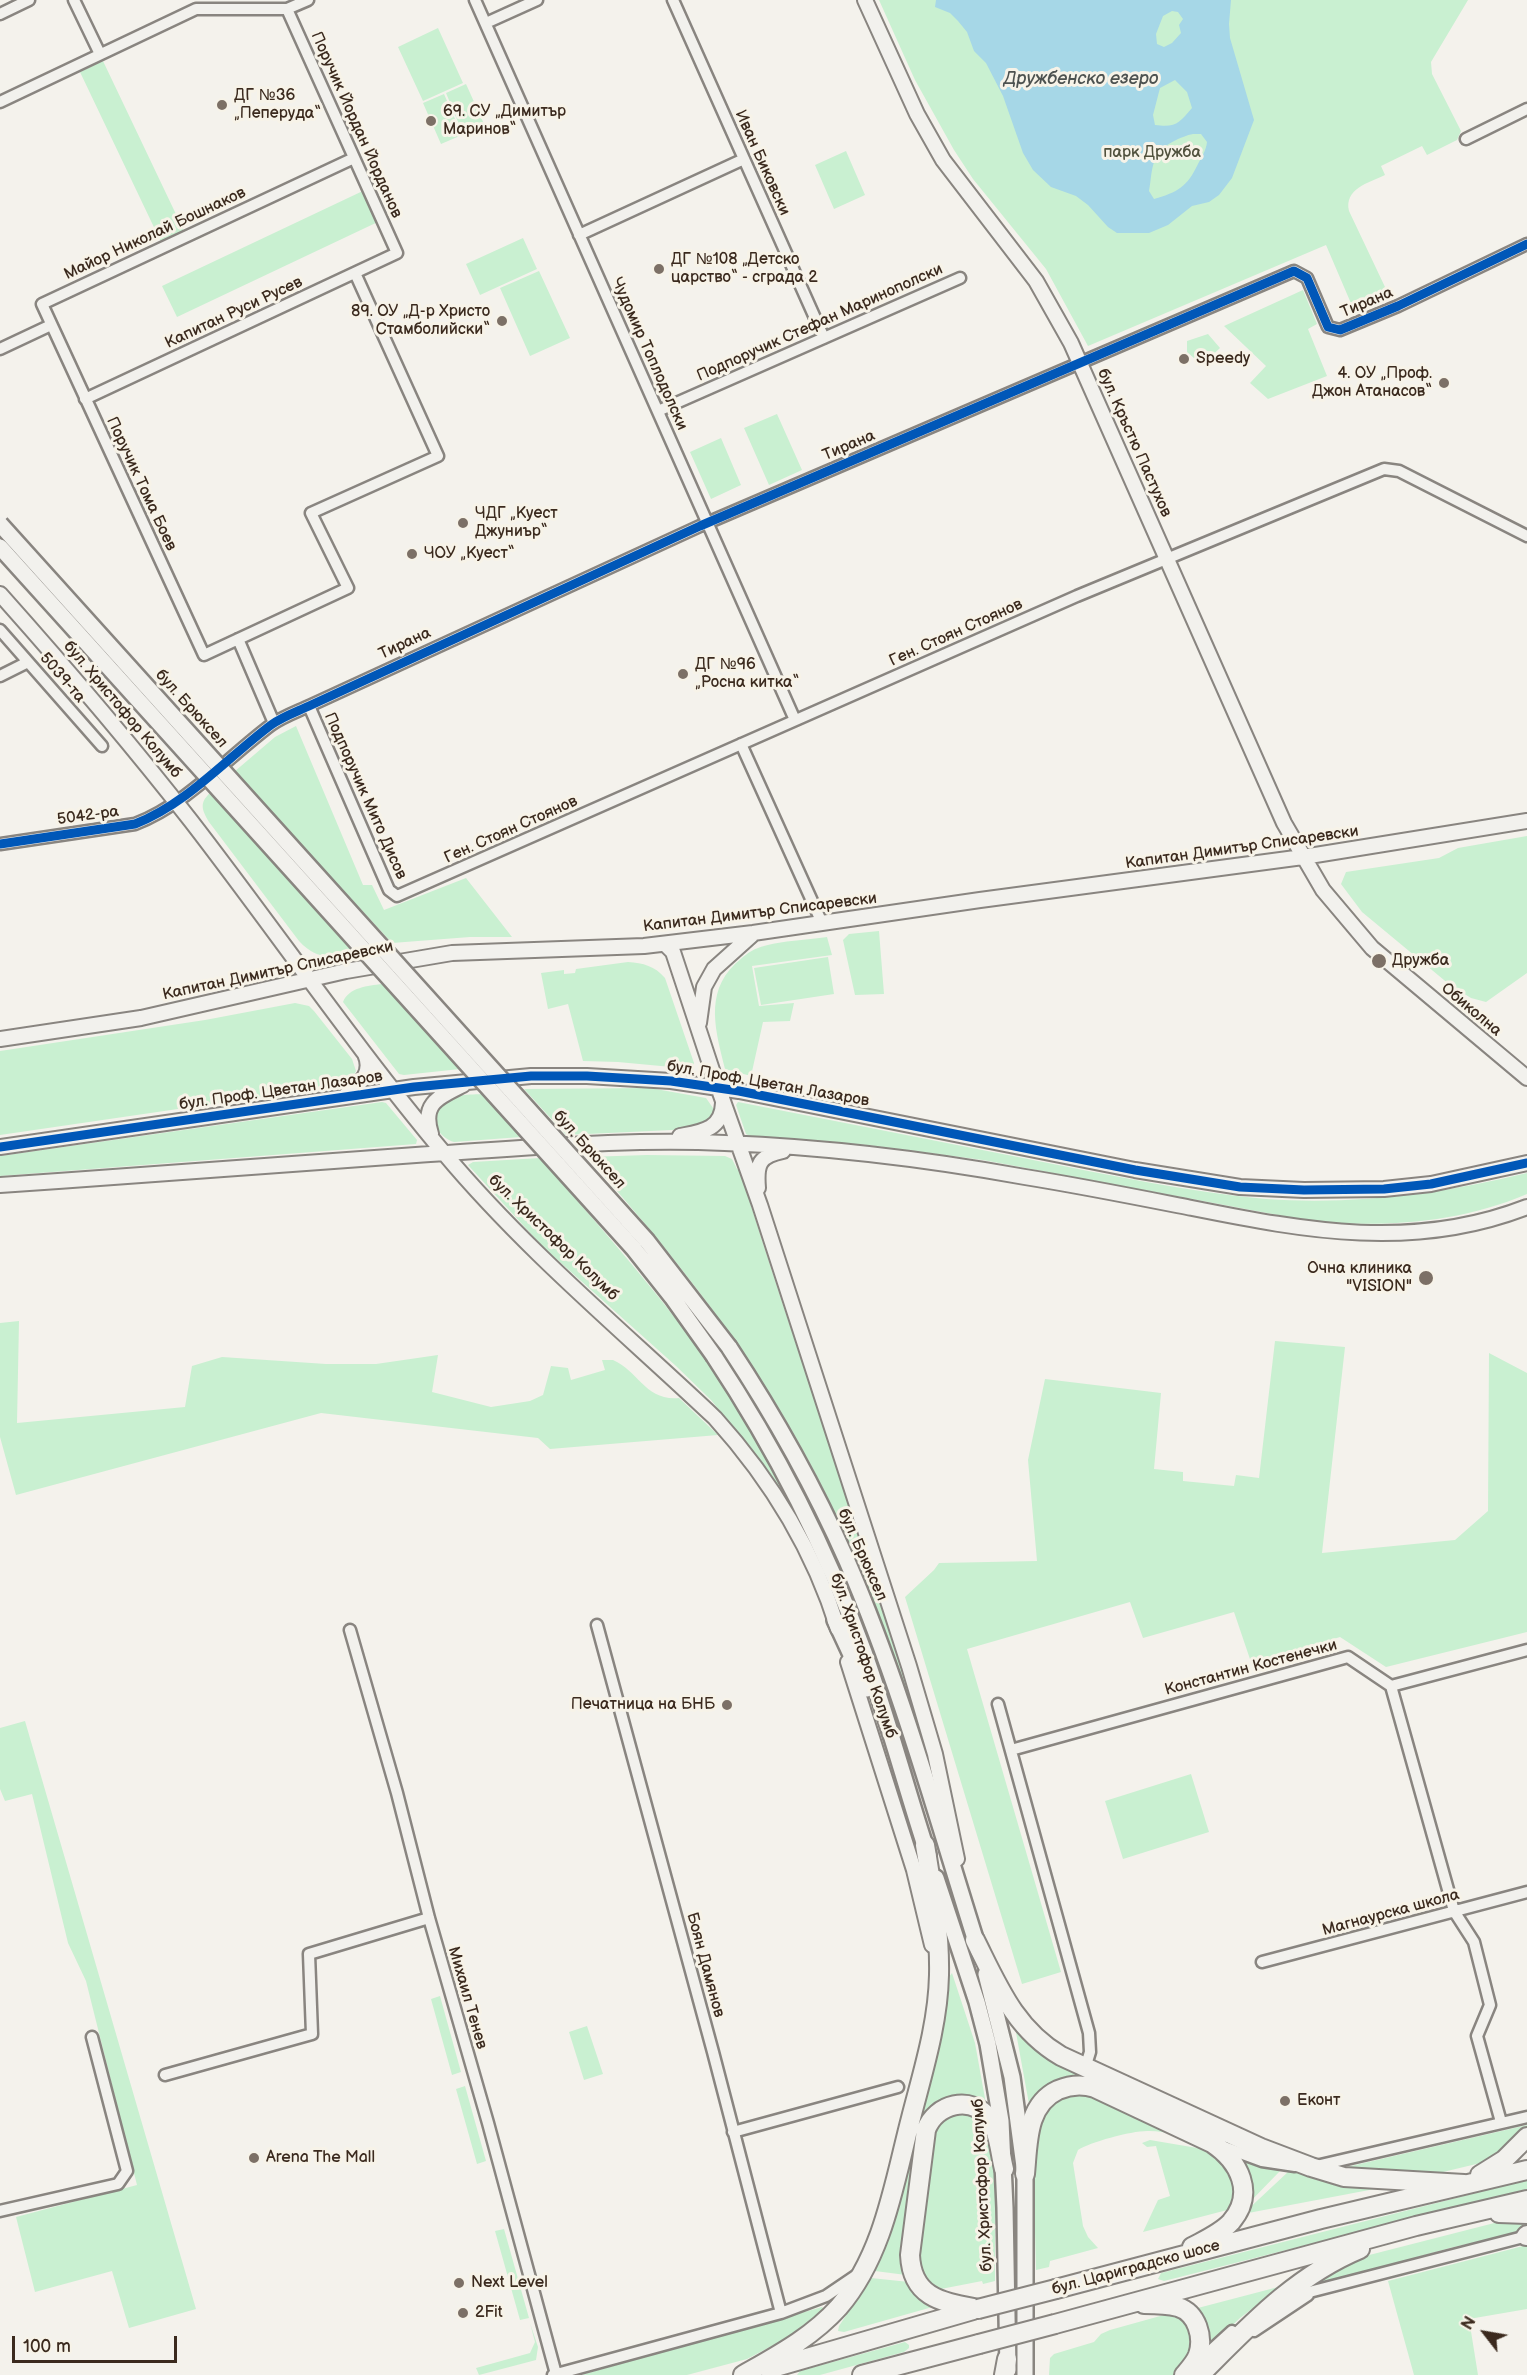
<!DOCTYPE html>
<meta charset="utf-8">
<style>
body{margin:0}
#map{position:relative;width:1527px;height:2375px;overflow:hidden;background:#f4f2ec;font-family:"Balsamiq Sans",sans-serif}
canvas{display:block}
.north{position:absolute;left:1455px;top:2303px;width:60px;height:60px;-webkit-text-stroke:4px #f7f3e8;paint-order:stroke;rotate:301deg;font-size:16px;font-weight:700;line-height:24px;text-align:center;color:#3b2a1e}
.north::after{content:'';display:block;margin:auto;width:21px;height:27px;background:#3b2a1e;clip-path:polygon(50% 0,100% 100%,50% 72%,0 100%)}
.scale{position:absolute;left:12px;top:2336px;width:165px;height:27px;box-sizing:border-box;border:3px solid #3b2a1e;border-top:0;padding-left:8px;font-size:18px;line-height:21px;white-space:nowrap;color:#3b2a1e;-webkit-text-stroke:4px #f7f3e8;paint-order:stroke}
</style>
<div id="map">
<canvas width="1527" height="2375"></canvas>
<div class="north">N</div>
<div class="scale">100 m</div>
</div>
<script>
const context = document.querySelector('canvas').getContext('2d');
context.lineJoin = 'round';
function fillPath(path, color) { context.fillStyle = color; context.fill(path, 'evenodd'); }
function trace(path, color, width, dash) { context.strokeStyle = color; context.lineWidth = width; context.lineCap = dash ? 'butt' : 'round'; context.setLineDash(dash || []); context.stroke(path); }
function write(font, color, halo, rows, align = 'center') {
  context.font = font + ' "Balsamiq Sans",sans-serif'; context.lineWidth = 6; context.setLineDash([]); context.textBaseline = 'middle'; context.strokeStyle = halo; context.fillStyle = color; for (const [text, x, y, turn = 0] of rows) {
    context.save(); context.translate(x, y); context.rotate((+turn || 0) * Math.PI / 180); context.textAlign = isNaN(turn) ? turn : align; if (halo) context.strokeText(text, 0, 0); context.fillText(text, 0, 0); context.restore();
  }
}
const green = new Path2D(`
 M879 0H1468L1431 62 1432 74 1461 131 1457 140 1427 155 1422 146 1381 166 1385 175C1368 183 1344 189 1349 211L1385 287 1384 294 1353 308 1326 245 1088 346 1046 269 973 179 954 150 915 80Z
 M438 28 463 83 423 101 398 47Z
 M103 61 184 231 161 242 80 72Z
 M466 84 484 124 463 134 446 93Z
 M444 94 462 135 441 144 423 103Z
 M846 151 865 195 834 209 815 165Z
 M367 189 382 220 177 317 162 286Z
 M523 238 537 269 480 295 466 264Z
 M539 271 570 338 530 356 500 288Z
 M1303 290 1317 324 1308 329 1327 376 1268 399 1250 383 1266 366 1224 326Z
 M1208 334 1220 348 1202 365 1187 352V341Z
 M777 414 802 470 769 485 744 428Z
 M721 438 741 485 711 499 690 452Z
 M296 726 363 885H372L384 910 466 878 512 937H470L392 943 234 772 275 737Z
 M210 793 353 952C328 956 318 961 299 941L209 822C202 810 199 803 210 793Z
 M1527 836V973L1486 1002 1471 998 1450 985 1362 912 1341 884 1346 872 1439 858 1458 848Z
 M879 931 884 994 855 995 843 940 849 934Z
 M827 937 832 955 752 966 759 1006 794 1003 790 1021 763 1022 751 1076 725 1069C716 1032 704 994 735 964 742 958 749 951 758 948 775 941 808 940 827 937Z
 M828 957 834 994 761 1005 754 968Z
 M628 962C643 963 655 966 665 978L694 1063 693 1069 618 1062 583 1061 568 1004 548 1009 541 973 564 970V974L575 973 576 969Z
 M382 984 460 1069 404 1075 399 1074 343 1002C349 987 368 986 382 984Z
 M295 1003 309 1006 314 1011 352 1059 356 1071 351 1080 342 1085 0 1135V1051L205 1020Z
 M650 1088 706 1098 713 1108V1119L693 1129 566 1135 524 1089Z
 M482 1094 521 1137 454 1142C441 1139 425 1118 437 1106 448 1094 467 1095 482 1094Z
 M382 1102 386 1103 417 1140 416 1144 0 1176V1156Z
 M738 1102C837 1121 935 1141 1033 1160 1110 1175 1187 1192 1266 1199 1353 1205 1442 1194 1527 1173V1194C1459 1223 1388 1227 1315 1222L983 1160 867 1145 750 1136 746 1134 736 1105Z
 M647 1155 725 1156 732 1159 737 1169 740 1170C804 1379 882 1584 939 1796 908 1705 881 1613 841 1526 778 1387 688 1270 587 1157Z
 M540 1158C605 1232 669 1305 725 1385 755 1429 778 1478 802 1525L742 1438 711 1400 676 1366 542 1246 468 1165 473 1162Z
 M19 1321 17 1423 185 1407 192 1366 222 1357 326 1364H376L438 1355 432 1392 491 1407 530 1401 543 1395 551 1366 568 1368 571 1380 605 1370 602 1360H613C639 1371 645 1401 679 1398L718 1435 550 1449 538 1438 321 1413 16 1495 0 1437V1323Z
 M1275 1341 1345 1347 1322 1553 1455 1540 1488 1511 1489 1353 1527 1373V1632L1386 1667 1340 1637 1252 1665 1234 1612 1143 1638 1130 1602 967 1649 1061 1972 1022 1984 905 1597 934 1570 939 1563 1037 1561 1028 1460 1045 1379 1161 1393 1154 1469 1183 1472V1481L1234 1486 1236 1475 1259 1478Z
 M25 1721 196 2309 129 2328 112 2271 35 2292 16 2217 137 2185 86 1981 68 1943 32 1794 5 1801 0 1789V1728Z
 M1191 1774 1209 1832 1123 1859 1105 1801Z
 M952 1973 975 2043 986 2104 935 2106 906 2275 875 2271 885 2248 905 2178 942 2027 949 1977Z
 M440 1996 461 2072 452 2075 431 1999Z
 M587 2026 603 2074 584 2080 569 2032Z
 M1015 2027 1093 2078 1029 2104Z
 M465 2086 486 2161 477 2164 456 2089Z
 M1085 2092 1178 2135C1168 2133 1158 2131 1149 2131 1134 2130 1090 2142 1078 2150L1073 2163 1083 2226 1088 2237 1098 2248 1050 2261 1049 2267 1036 2270 1033 2151 1039 2117 1058 2097Z
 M965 2112 983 2120 992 2141 995 2193V2281L983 2284 982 2281 941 2289 927 2283 917 2265 931 2133 942 2117Z
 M1527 2125V2129L1493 2160 1443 2172 1422 2174 1338 2169Z
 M1150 2140 1209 2150 1224 2159 1237 2192 1231 2209 1143 2232 1158 2200 1170 2196 1156 2146 1147 2147 1142 2143Z
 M1237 2156 1280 2171 1246 2206Z
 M1289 2171 1385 2187 1243 2214Z
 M1527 2180V2189L1164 2281 1158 2279 1161 2273Z
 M1527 2217V2230L1450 2248 1299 2290 1338 2263 1510 2219Z
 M504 2229 529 2318 520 2320 495 2231Z
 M1527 2245V2309L1469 2319 1478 2375H1414L1388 2281Z
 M871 2278 909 2282 936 2306 844 2332 838 2331 839 2326Z
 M1282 2286 1240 2318 1209 2348 1194 2309Z
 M822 2307 824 2309 787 2338 747 2359 687 2375H581Z
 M1171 2313 1187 2320 1194 2345 1181 2368 1174 2375H1049L1050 2358 1054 2354 1094 2342 1101 2334 1110 2330Z
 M530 2323 538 2347 536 2360 479 2375 476 2368 530 2353 535 2342Z
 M905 2342 909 2345V2348L904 2352 820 2375H797L800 2371Z`);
const water = new Path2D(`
 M936 0H1231L1229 24 1230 38 1254 120 1232 178 1219 195 1209 202 1192 206 1168 225 1149 233H1117L1108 227 1088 205 1076 196 1051 187 1033 170 1023 153 1003 96 986 63 974 51 967 32 958 21 950 13 935 7ZM1172 11 1178 12 1183 19 1179 25 1181 33 1172 43 1164 47 1157 44 1156 34 1163 16ZM1175 80 1187 92 1192 108C1179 123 1176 128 1155 125L1153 115 1160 88ZM1193 134H1201L1207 142C1206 151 1202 156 1198 164 1187 187 1178 192 1154 199L1149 191C1151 181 1151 167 1156 157 1160 146 1182 136 1193 134Z`);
const street = new Path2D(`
 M74 0 100 54
 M475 0 795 720
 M673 0 824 338
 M0 14 29 0
 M486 23 537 0
 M0 102 196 9H287L308 0
 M1466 139 1527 109
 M354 158 42 304 204 655 348 588 311 513 438 456 355 273
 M579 235 744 159
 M0 349 51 325
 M85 399 397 253 287 9
 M658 411 960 278
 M0 630 102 746
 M238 639 274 723
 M0 676 28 662
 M309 706 389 890 397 896 1077 596 1384 469 1399 471 1527 536
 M741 744 822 923
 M0 844 135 824C187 804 227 758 271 725 282 717 296 712 309 706L700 526 1294 271 1307 278 1328 327 1340 330 1398 306 1527 244
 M597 1625 713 2052 781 2313
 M350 1630 397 1793 429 1918 488 2123 556 2374
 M1391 1686 1454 1911 1474 1942 1490 2005 1477 2036 1501 2122
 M998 1704 1089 2033 1090 2052 1085 2068
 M1011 1750 1348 1657 1391 1686 1527 1650
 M1262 1962 1527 1892
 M165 2075 312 2034 309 1954 429 1918
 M733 2132 898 2087
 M1224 2147 1262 2161 1295 2166
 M1316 2166 1527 2117
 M0 2211 118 2184 127 2171 92 2037
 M1286 2298 1527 2236
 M1254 2331 1308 2295
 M1197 2363 1232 2331
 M553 2375 781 2313 826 2296 857 2275`);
const secondary = new Path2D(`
 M865 0 917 114 943 160 1036 281 1071 343 1284 823 1323 890 1372 948 1527 1078
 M0 594C66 668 130 743 191 821 276 931 355 1047 444 1153 525 1250 624 1332 715 1418 770 1479 814 1551 838 1629
 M665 944 673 952 713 1073 760 1205 909 1666 935 1754 957 1859
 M699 1023 704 987 714 969 753 934
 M0 1039 141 1018 346 971 452 953 644 946 753 933 980 900 1303 857 1527 821
 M345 1096C359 1084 374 1074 365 1054
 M431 1134C421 1103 439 1097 463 1085
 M680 1136C701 1132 722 1130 723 1103
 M0 1147 414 1087 531 1076H587L671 1081 739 1091 1135 1170 1240 1187 1304 1190 1384 1189 1431 1184 1527 1163
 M0 1185C139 1176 278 1164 416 1155 520 1149 622 1138 725 1143 825 1147 926 1159 1025 1177 1081 1186 1136 1197 1192 1208 1307 1231 1414 1251 1527 1207
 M758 1188C756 1164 759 1156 783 1151
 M848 1662 914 1870 932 1945`);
const primary = new Path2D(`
 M729 1347C774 1415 814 1486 847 1561 901 1685 938 1822 979 1951
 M714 1356C775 1448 826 1548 864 1652 888 1719 906 1788 928 1855
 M835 1620 867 1689
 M936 1878 977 2002 988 2044 1001 2121 1005 2208 1008 2370
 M986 1974 1012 2077 1025 2174V2375`);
const highway = new Path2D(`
 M975 1940C998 1986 1015 2029 1061 2056L1261 2148 1311 2167 1344 2177 1464 2184
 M1025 2174C1028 2144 1026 2105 1058 2090 1070 2085 1082 2084 1095 2088L1212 2143C1239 2161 1256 2193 1231 2222 1221 2233 1205 2240 1192 2247
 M1480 2175 1504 2160 1527 2137
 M1499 2213 1527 2214
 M1526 2236 1527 2235
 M1056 2289 1321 2219 1527 2170
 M1144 2304C1155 2304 1167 2304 1178 2307 1197 2313 1204 2337 1198 2355 1195 2363 1189 2369 1184 2375
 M978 2309C942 2302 912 2298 910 2255L926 2130C935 2104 971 2094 990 2119 999 2132 1000 2154 1004 2169
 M1055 2324 1416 2226 1527 2200
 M769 2369 973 2310
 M743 2375C778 2355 812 2337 839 2307 884 2254 894 2183 911 2118 923 2071 938 2024 939 1975 940 1931 932 1888 925 1845
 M862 2375 979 2344
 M1004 2375 1007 2359
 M1200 2375C1249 2326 1295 2276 1360 2249`);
const primaryBridge = new Path2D(`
 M0 524 647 1241 729 1347
 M0 547 634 1249 672 1297 714 1356`);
const highwayBridge = new Path2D(`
 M978 2309 1056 2289
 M979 2344 1055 2324`);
const cycleway = new Path2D(`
 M0 844 135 824C187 804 227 758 271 725 282 717 296 712 309 706L700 526 1294 271 1307 278 1328 327 1340 330 1398 306 1527 244
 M0 1147 414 1087 531 1076H587L671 1081 739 1091 1135 1170 1240 1187 1304 1190 1384 1189 1431 1184 1527 1163`);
const markers = [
 [222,105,6,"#7c7066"],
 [431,121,6,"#7c7066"],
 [659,269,6,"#7c7066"],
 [502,321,6,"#7c7066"],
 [1184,359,6,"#7c7066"],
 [1444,383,6,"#7c7066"],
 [463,523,6,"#7c7066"],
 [412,554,6,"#7c7066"],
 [683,674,6,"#7c7066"],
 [1379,961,8,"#7c7066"],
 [1426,1278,8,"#7c7066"],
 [727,1705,6,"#7c7066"],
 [1285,2101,6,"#7c7066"],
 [254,2158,6,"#7c7066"],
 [459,2283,6,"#7c7066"],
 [463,2313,6,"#7c7066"]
];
const poiNames = [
 ["ДГ №36",234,96],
 ["„Пеперуда“",234,114],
 ["69. СУ „Димитър",443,112],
 ["Маринов“",443,130],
 ["ДГ №108 „Детско",671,260],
 ["царство“ - сграда 2",671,278],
 ["89. ОУ „Д-р Христо",490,312,"right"],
 ["Стамболийски“",490,330,"right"],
 ["Speedy",1196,359],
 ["4. ОУ „Проф.",1432,374,"right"],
 ["Джон Атанасов“",1432,392,"right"],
 ["ЧДГ „Куест",475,514],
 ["Джуниър“",475,532],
 ["ЧОУ „Куест“",424,554],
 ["ДГ №96",695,665],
 ["„Росна китка“",695,683],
 ["Дружба",1392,961],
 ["Очна клиника",1412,1269,"right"],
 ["\"VISION\"",1412,1287,"right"],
 ["Печатница на БНБ",715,1705,"right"],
 ["Еконт",1297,2101],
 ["Arena The Mall",266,2158],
 ["Next Level",471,2283],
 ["2Fit",475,2313]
];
const streetNames = [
 ["Поручик Йордан Йорданов",356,125,66],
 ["Иван Биковски",762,163,66],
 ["Майор Николай Бошнаков",155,234,-25],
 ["Тирана",1367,303,-23],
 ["Капитан Руси Русев",234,313,-25],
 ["Подпоручик Стефан Маринополски",820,323,-24],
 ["Чудомир Топлодолски",649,354,66],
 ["бул. Кръстю Пастухов",1134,443,66],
 ["Тирана",849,446,-23],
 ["Поручик Тома Боев",141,484,65],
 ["Ген. Стоян Стоянов",956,633,-24],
 ["Тирана",405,644,-25],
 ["5039-та",62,678,49],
 ["бул. Брюксел",191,709,48],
 ["бул. Христофор Колумб",122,710,50],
 ["Подпоручик Мито Дисов",365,796,66],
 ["5042-ра",88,816,-8],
 ["Ген. Стоян Стоянов",511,830,-24],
 ["Капитан Димитър Списаревски",1242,848,-8],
 ["Капитан Димитър Списаревски",760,913,-7],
 ["Капитан Димитър Списаревски",278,971,-12],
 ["Обиколна",1471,1010,40],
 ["бул. Проф. Цветан Лазаров",768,1084,10],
 ["бул. Проф. Цветан Лазаров",281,1091,-8],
 ["бул. Брюксел",589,1150,48],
 ["бул. Христофор Колумб",553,1238,44],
 ["бул. Брюксел",862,1555,66],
 ["бул. Христофор Колумб",863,1656,71],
 ["Константин Костенечки",1251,1668,-15],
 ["Магнаурска школа",1391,1913,-15],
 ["Боян Дамянов",705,1965,75],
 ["Михаил Тенев",467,1998,74],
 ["бул. Христофор Колумб",983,2185,-93],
 ["бул. Цариградско шосе",1136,2268,-15]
];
const parkNames = [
 ["парк Дружба",1152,153]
];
const waterNames = [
 ["Дружбенско езеро",1081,79]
];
fillPath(green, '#c9f0d1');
fillPath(water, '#a6d7e7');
trace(street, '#898580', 15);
trace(secondary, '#898580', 18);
trace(primary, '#898580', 20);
trace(highway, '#898580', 22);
trace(street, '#f2f1ed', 10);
trace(secondary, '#f2f1ed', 14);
trace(primary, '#f2f1ed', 15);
trace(highway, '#f2f1ed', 18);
trace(primaryBridge, '#898580', 20, []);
trace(highwayBridge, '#898580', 22, []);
trace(primaryBridge, '#f2f1ed', 15);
trace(highwayBridge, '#f2f1ed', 18);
trace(cycleway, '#0057b8', 9);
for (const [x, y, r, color] of markers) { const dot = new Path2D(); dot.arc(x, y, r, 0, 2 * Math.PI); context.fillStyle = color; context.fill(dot); trace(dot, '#f7f3e8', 2); }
write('16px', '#3b2a1e', '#f7f3e8', poiNames, 'left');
write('16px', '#3b2a1e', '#f7f3e8', streetNames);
write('16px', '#50513d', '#f7f3e8', parkNames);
write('italic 18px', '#4d5250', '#f7f3e8', waterNames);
</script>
